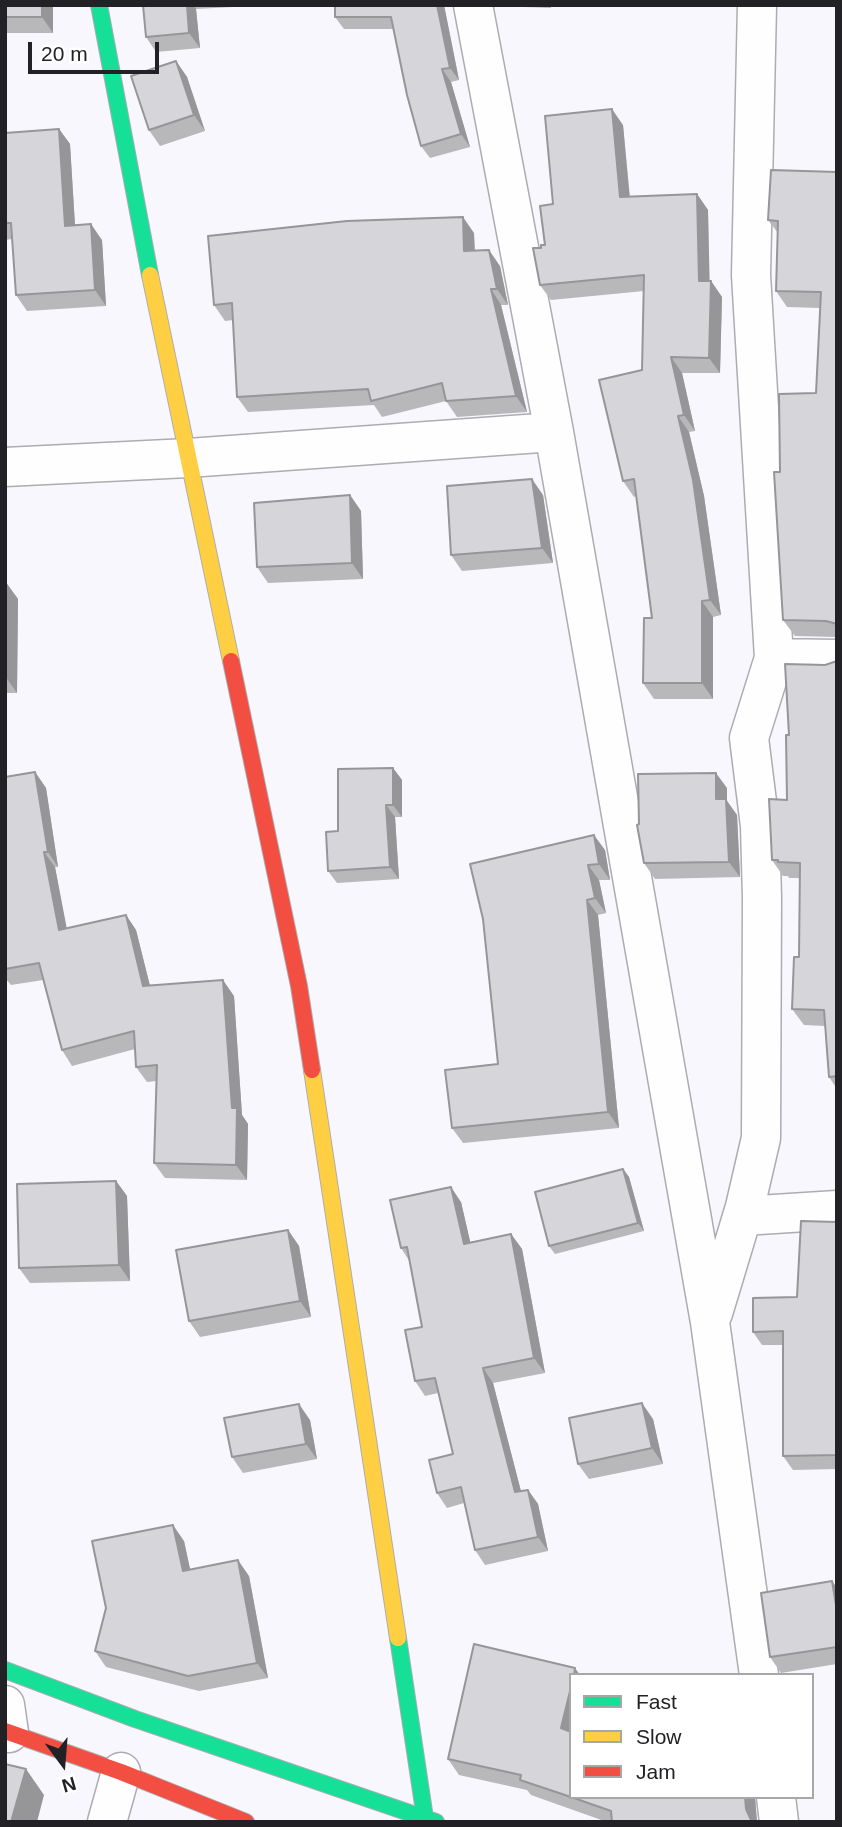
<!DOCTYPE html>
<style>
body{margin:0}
#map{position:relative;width:842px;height:1827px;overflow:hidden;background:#f7f7fd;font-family:Helvetica,sans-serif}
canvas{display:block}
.frame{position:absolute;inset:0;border:7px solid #222226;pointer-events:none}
.legend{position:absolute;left:569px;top:1673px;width:245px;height:126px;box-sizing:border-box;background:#fff;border:2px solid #a7a7a8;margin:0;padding:9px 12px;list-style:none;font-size:21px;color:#222226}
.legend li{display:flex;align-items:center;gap:14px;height:35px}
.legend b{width:35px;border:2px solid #a7a7a8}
.north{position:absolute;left:28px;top:1729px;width:70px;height:70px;-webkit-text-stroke:5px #fff;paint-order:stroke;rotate:164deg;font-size:19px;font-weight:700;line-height:28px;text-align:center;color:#222226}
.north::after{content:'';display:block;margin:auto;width:24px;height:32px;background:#222226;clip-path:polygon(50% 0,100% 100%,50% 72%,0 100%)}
.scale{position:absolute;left:28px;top:42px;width:131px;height:32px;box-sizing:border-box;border:4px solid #222226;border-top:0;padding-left:9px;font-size:21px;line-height:24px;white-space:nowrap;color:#222226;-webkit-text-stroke:5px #fff;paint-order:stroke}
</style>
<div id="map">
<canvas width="842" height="1827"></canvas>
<div class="frame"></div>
<ul class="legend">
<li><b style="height:9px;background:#16e098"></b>Fast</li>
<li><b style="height:9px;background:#ffcf43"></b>Slow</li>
<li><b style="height:9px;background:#f24e42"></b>Jam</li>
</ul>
<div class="north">N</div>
<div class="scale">20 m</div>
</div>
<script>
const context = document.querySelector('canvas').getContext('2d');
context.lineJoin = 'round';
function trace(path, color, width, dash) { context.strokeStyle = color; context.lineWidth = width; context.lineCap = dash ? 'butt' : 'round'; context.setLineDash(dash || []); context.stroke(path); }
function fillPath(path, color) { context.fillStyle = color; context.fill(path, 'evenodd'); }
const street = new Path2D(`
 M473 5 554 432 710 1322 759 1675
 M757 5 751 275 774 658
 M5 467 188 458 554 432
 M743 1216 837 1210
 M713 1313 745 1207 761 1138 762 898 760 826 749 738 774 658 837 659
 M5 1705 9 1733
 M776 1797 779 1822
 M107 1822 121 1772`);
const fast = new Path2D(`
 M99 5 150 275
 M398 1638 425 1818
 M5 1670 135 1719 436 1822`);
const slow = new Path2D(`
 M150 275 231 661
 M312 1070 398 1638`);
const jam = new Path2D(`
 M231 661 299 986 312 1070
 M5 1731 121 1772 246 1822`);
const wall = new Path2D(`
 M5 5H53V33H5Z
 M143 5H271L196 9 200 48 156 52 146 37Z
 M335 5H444L459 80 451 82 470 147 430 158 421 146 393 29H344L335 17Z
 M495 5H551V8L496 6Z
 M176 61 187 77 205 131 160 146 149 130Z
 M623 125 630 197 697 194 708 210 709 281H711L722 297 720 373H682L695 431 689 432 704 496 721 615 713 617V699H654L643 683 652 618 636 496 634 497 623 481 642 370 644 291 551 300 540 285 541 248 545 245 553 204Z
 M59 129 70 144 75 225 102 240 106 306 27 311 16 295 12 239 5 240V133Z
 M837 172V637L795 636 783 620 780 472 816 393 820 308 787 307 776 291 778 233 768 220Z
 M474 233 475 251 500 266 508 305H501L527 412 457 417 446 401 382 417 374 405 248 412 237 397 233 320 225 321 214 305Z
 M350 495 361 511 363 579 268 583 257 567Z
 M543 495 553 563 462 571 451 555Z
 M5 581 18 599 17 693H5Z
 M837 661V1089L829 1077 825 1026 804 1025 792 1009 799 957 800 878H789L788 876H783L772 860 787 800 789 735 825 665Z
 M393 768 402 780V817H395L399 879 337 883 328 871Z
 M35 772 46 788 58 867H55L66 928 126 915 136 930 150 986 234 996 242 1115 248 1124 247 1180 165 1178 154 1163 157 1081 147 1082 136 1067 135 1049 72 1066 62 1050 43 980 11 985 5 978V777Z
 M727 788V801L737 815 740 877 655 879 644 863Z
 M605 850 610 880H599L606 913 598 915 619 1128 463 1143 452 1128 498 1064 483 919Z
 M623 1169 629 1177 644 1231 555 1254 549 1246Z
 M116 1181 127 1196 130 1281 30 1283 19 1268Z
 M461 1202 470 1242 511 1234 522 1249 545 1373 493 1383 521 1491 528 1490 538 1504 548 1551 485 1565 475 1550 464 1503 447 1508 437 1493 453 1454 438 1393 425 1396 415 1381 422 1327 410 1262 401 1248Z
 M837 1222V1469L793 1470 783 1456V1345H762L753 1332 797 1297Z
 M288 1230 299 1246 311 1317 200 1337 189 1321Z
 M653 1419 663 1464 589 1479 578 1464Z
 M310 1420 317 1459 243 1473 232 1457Z
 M184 1541 190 1570 249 1576 268 1678 199 1691 106 1667 95 1651Z
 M837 1588V1664L781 1673 770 1657Z
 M571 1675V1797H755L757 1822H607L531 1795 527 1790 459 1775 448 1759Z`);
const shadedWall = new Path2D(`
 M42 5H53V33L42 17Z
 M187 5H194L196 9 200 48 189 33Z
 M437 5H444L459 80 450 68Z
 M176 61 187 77 205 131 194 115Z
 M442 69 451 82 470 147 461 134Z
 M612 109 623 125 631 213 620 197Z
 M59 129 70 144 76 242 65 226Z
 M697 194 708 210 710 297 699 281Z
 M463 217 474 233 475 267 464 251Z
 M91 224 102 240 106 306 95 290Z
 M489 250 500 266 508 305 497 289Z
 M711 281 722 297 720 373 709 358Z
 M491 289 501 305 527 412 516 396Z
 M671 357 682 373 695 431 684 415Z
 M678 416 689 432 704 496 721 615 710 600Z
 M532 479 543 495 553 563 542 548Z
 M350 495 361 511 363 579 352 563Z
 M5 581 18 599 17 693 5 676Z
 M702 601 713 617V699L702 683Z
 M393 768 402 780V817L393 805Z
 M35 772 46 788 58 867 48 852Z
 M716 773 727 788V801L737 815 740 877 729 862 716 799Z
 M386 805 395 817 399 879 390 867Z
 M594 835 605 850 610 880 599 864Z
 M44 852 55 867 70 945 59 930Z
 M588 865 599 880 606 913 595 898Z
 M587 900 598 915 619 1128 608 1112Z
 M126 915 136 930 154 1002 143 986Z
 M223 980 234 996 242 1115 248 1124 247 1180 236 1165Z
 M623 1169 629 1177 644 1231 638 1223Z
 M116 1181 127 1196 130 1281 119 1265Z
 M451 1187 461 1202 474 1258 464 1244Z
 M288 1230 299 1246 311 1317 300 1301Z
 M511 1234 522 1249 545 1373 534 1358Z
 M483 1368 493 1383 525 1507 515 1492Z
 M642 1403 653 1419 663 1464 652 1448Z
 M299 1404 310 1420 317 1459 306 1444Z
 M528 1490 538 1504 548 1551 538 1537Z
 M173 1525 184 1541 194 1587 183 1571Z
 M238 1560 249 1576 268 1678 257 1663Z
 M832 1581 837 1588V1611Z
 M575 1668 580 1675H574Z
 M571 1687V1742L561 1728Z
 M26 1769 44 1795 37 1822H11Z
 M745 1797H755L757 1822H752L746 1809Z`);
const building = new Path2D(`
 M5 5H42V17H5Z
 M143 5H187L189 33 146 37Z
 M335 5H437L450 68 442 69 461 134 421 146 407 95 391 17H335Z
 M176 61 194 115 149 130 131 76Z
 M612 109 620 197 697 194 699 281H711L709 358 671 357 684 415 678 416 693 480 710 600 702 601V683H643L644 618H652L634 479 623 481 599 380 642 370 644 275 540 285 533 248H541V245H545L540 206 553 204 545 116Z
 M59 129 65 226 91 224 95 290 16 295 11 223H5V133Z
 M771 170 837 172V624L826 621 783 620 774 472H780L779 394 816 393 821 292 776 291 778 221 768 220Z
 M463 217 464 251 489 250 497 289H491L516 396 446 401 442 383 371 401 368 389 237 397 232 303 214 305 208 236 347 221Z
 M532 479 542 548 451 555 447 486Z
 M350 495 352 563 257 567 254 503Z
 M837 661V1076L829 1077 824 1010 792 1009 794 957H799L800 863 778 862V860H772L769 799 787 800 786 735H789L785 664 825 665Z
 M393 768V805H386L390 867 328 871 326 832 338 831V769Z
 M35 772 48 852H44L59 930 126 915 143 986 223 980 232 1108H237L236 1165 154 1163 157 1065 136 1067 134 1031 62 1050 39 963 5 969V777Z
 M716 773V799H726L729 862 644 863 637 825 639 824 638 774Z
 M594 835 599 864 588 865 595 898 587 900 608 1112 452 1128 445 1070 498 1064 483 919 470 864Z
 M623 1169 638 1223 549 1246 535 1192Z
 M116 1181 119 1265 19 1268 17 1184Z
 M451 1187 464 1244 511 1234 534 1358 483 1368 515 1492 528 1490 538 1537 475 1550 461 1487 437 1493 429 1460 453 1454 435 1378 415 1381 405 1330 422 1327 407 1247 401 1248 390 1200Z
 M801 1221 837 1222V1455L783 1456V1331L753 1332V1298L797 1297Z
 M288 1230 300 1301 189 1321 176 1250Z
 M642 1403 652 1448 578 1464 569 1418Z
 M299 1404 306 1444 232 1457 224 1418Z
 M173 1525 183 1571 238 1560 257 1663 188 1676 95 1651 106 1608 92 1541Z
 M832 1581 837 1611V1647L770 1657 761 1593Z
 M474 1644 575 1668 574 1675H571V1687L561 1728 571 1732V1797L520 1780 521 1775 448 1759Z
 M5 1764 26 1769 11 1822H5Z
 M571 1797H745L746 1809 751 1820 753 1822H612L611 1811Z`);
trace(street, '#acacb1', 41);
trace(fast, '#acacb1', 18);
trace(slow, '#acacb1', 18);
trace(jam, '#acacb1', 18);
trace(street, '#fefeff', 38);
trace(fast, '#16e098', 16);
trace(slow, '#ffcf43', 16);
trace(jam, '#f24e42', 16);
fillPath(wall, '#b8b8bb');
fillPath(shadedWall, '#969699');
fillPath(building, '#d6d6da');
trace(building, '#969699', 2);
</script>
